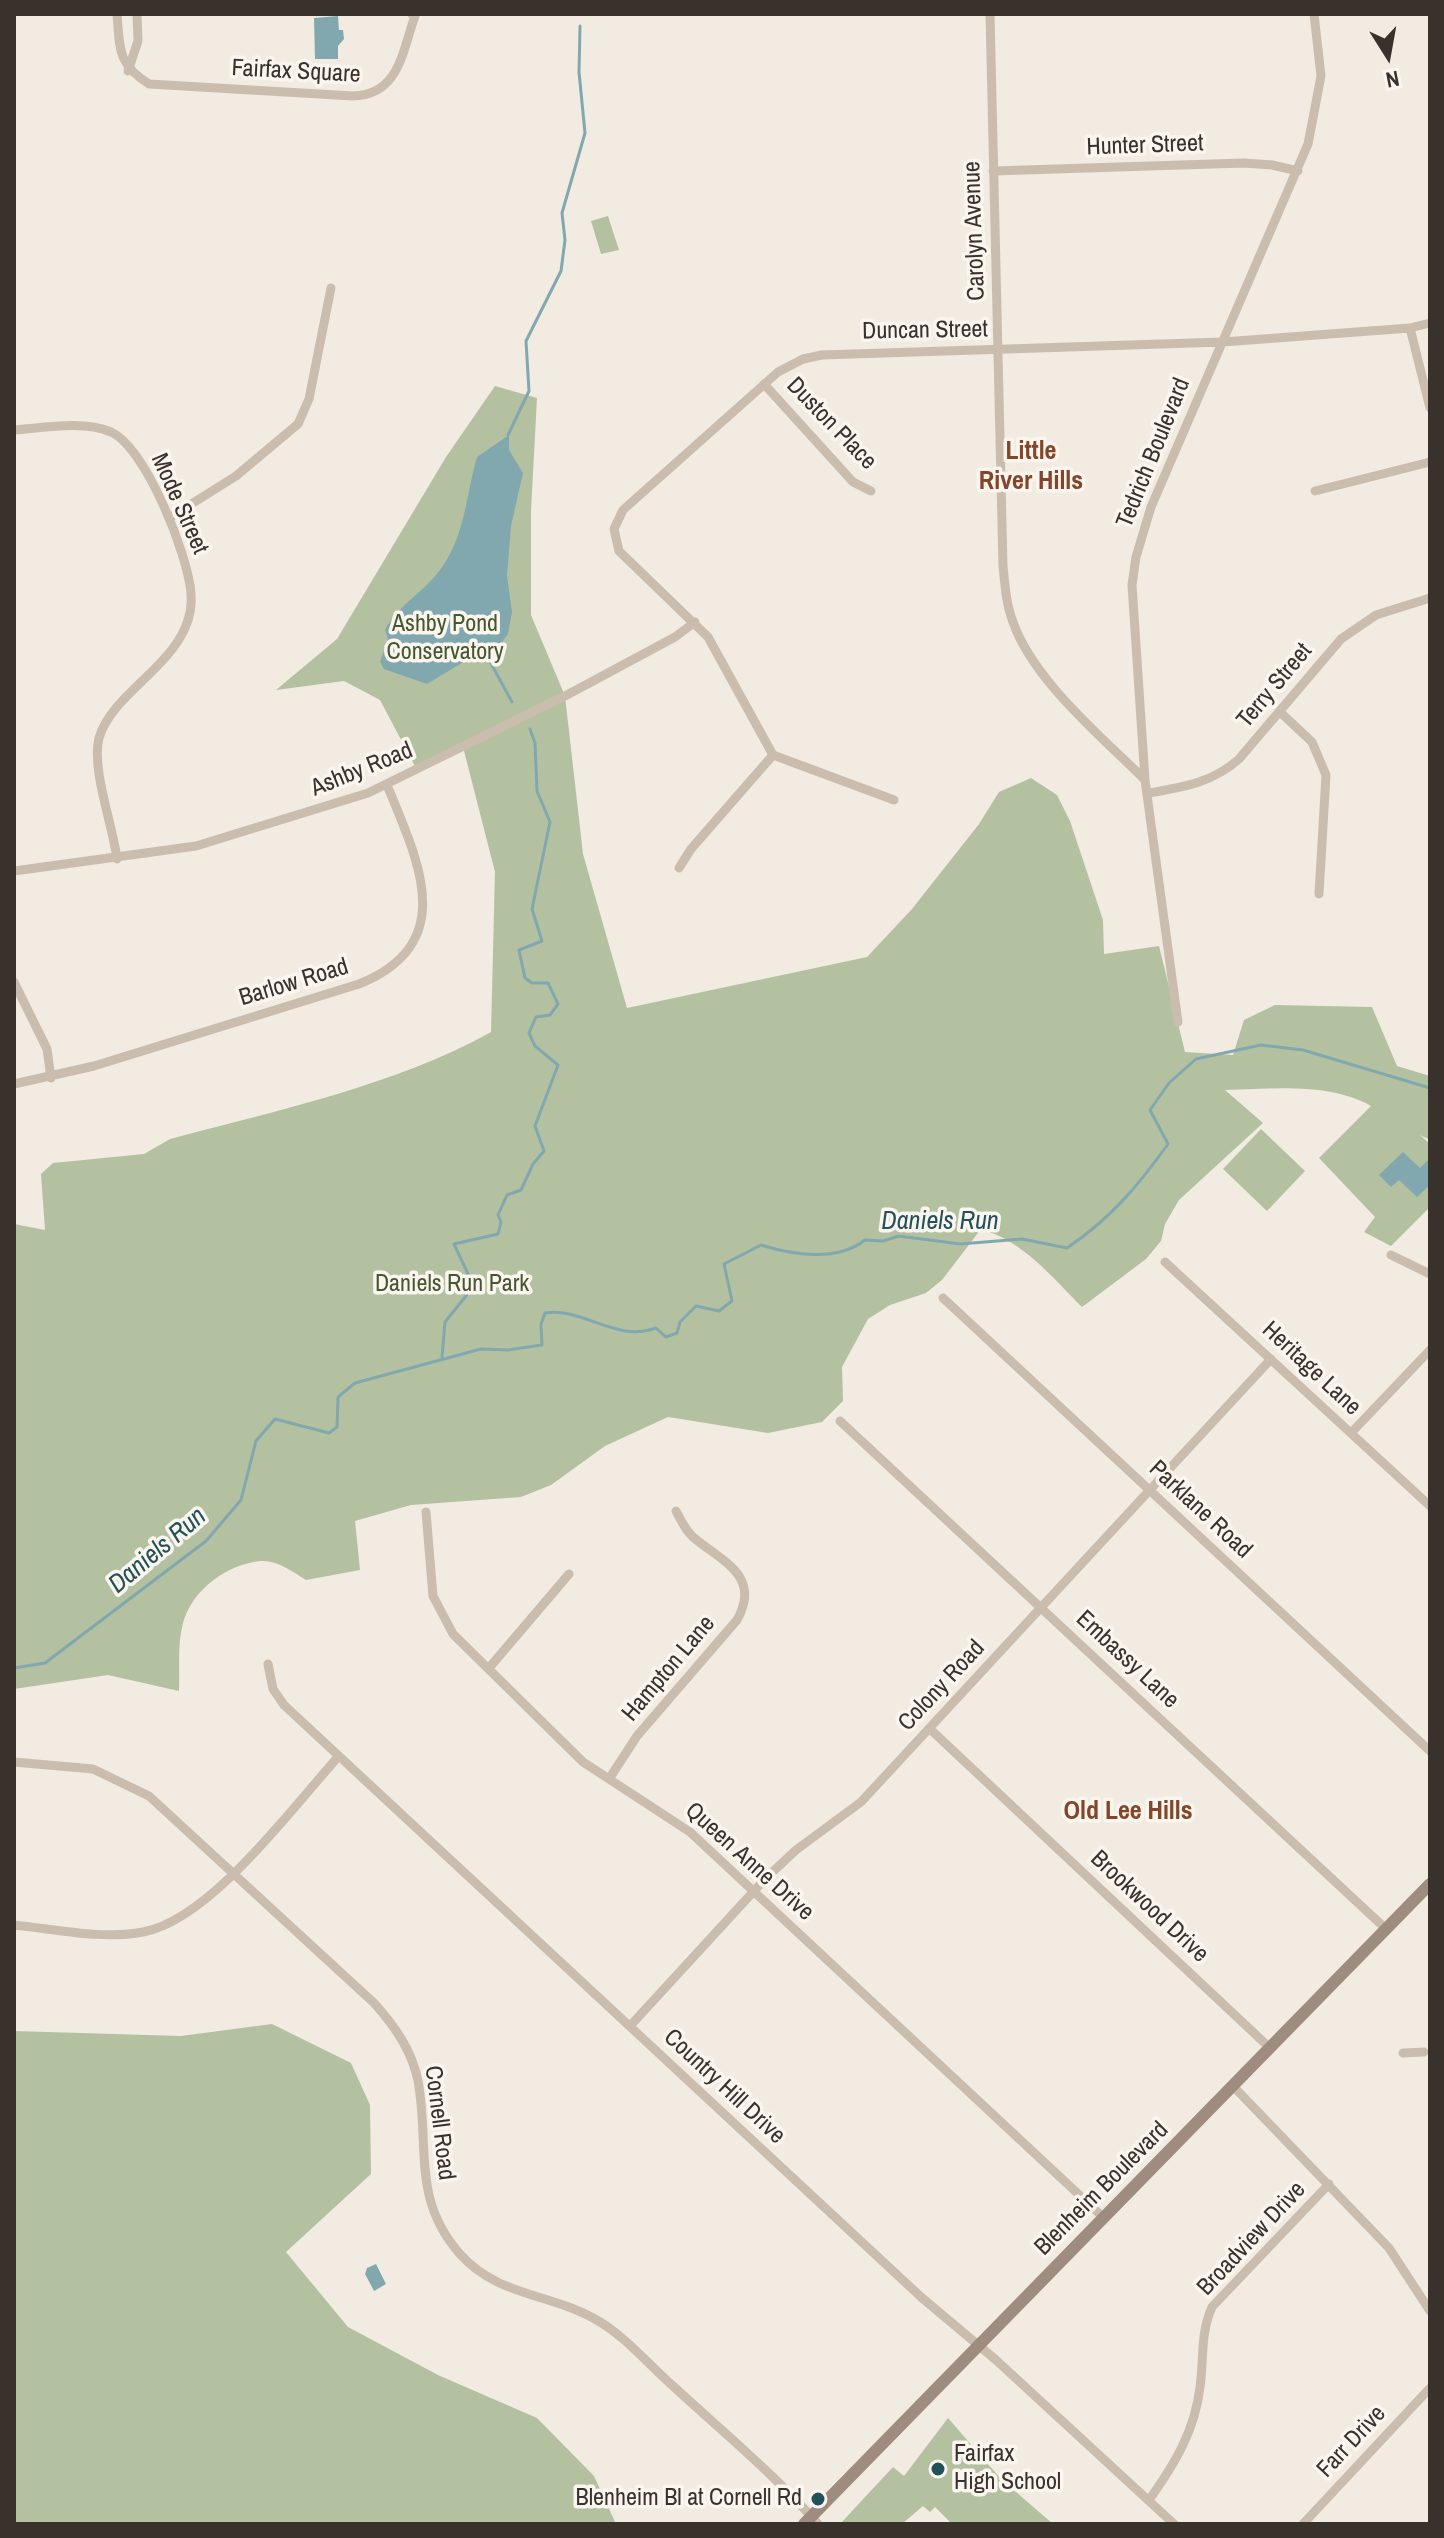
<!DOCTYPE html>
<style>
body{margin:0}
#map{position:relative;width:1444px;height:2538px;overflow:hidden;background:#f2ebe1;font-family:"Archivo Narrow",sans-serif}
canvas{display:block}
.frame{position:absolute;inset:0;border:16px solid #39312b;pointer-events:none}
.north{position:absolute;left:1348px;top:16px;width:80px;height:80px;-webkit-text-stroke:6px #faf5ee;paint-order:stroke;rotate:169deg;font-size:22px;font-weight:700;line-height:32px;text-align:center;color:#39312b}
.north::after{content:'';display:block;margin:auto;width:28px;height:36px;background:#39312b;clip-path:polygon(50% 0,100% 100%,50% 72%,0 100%)}
</style>
<div id="map">
<canvas width="1444" height="2538"></canvas>
<div class="frame"></div>
<div class="north">N</div>
</div>
<script>
const context = document.querySelector('canvas').getContext('2d');
context.lineJoin = 'round';
function fillPath(path, color) { context.fillStyle = color; context.fill(path, 'evenodd'); }
function trace(path, color, width, dash) { context.strokeStyle = color; context.lineWidth = width; context.lineCap = dash ? 'butt' : 'round'; context.setLineDash(dash || []); context.stroke(path); }
function write(font, color, halo, rows, align = 'center') {
  context.font = font + ' "Archivo Narrow",sans-serif'; context.lineWidth = 7; context.setLineDash([]); context.textBaseline = 'middle'; context.strokeStyle = halo; context.fillStyle = color; for (const [text, x, y, turn = 0] of rows) {
    context.save(); context.translate(x, y); context.rotate((+turn || 0) * Math.PI / 180); context.textAlign = isNaN(turn) ? turn : align; if (halo) context.strokeText(text, 0, 0); context.fillText(text, 0, 0); context.restore();
  }
}
const green = new Path2D(`
 M608 216 619 250 601 254 591 221Z
 M495 386 537 398 531 511V615L565 696 583 854 627 1008 867 957 912 909 979 824 999 792 1031 778 1057 795 1070 821 1103 920 1104 954 1159 946 1185 1052 1233 1055 1244 1020 1275 1005 1372 1007 1397 1066 1430 1076V1140L1420 1135 1430 1144V1207L1391 1246 1364 1232 1375 1217 1319 1158 1371 1106C1329 1082 1272 1089 1225 1090L1263 1123 1179 1200 1165 1224 1161 1241 1146 1259 1082 1307C1051 1276 1024 1242 981 1229L942 1280 926 1293 890 1305 868 1319 842 1367 843 1401 822 1422 768 1433 668 1417 605 1446 551 1485 521 1497 411 1505 355 1521 360 1570 306 1580C293 1572 278 1560 261 1561 227 1564 192 1590 183 1623 177 1646 180 1667 179 1691L108 1675 14 1689V1224L45 1230 41 1174 53 1163 144 1154 170 1139C275 1111 396 1085 491 1032L495 872 463 747 417 770 380 700 344 681 276 690 337 639 446 457Z
 M1261 1129 1305 1171 1267 1211 1223 1169Z
 M272 2024 351 2063 370 2105 371 2174 286 2252 348 2327 438 2375 537 2418 594 2476 616 2524H14V2031L181 2036Z
 M948 2418 1001 2479 1053 2524H952L935 2507 930 2512 923 2506 902 2524H840L893 2467 904 2476Z`);
const water = new Path2D(`
 M338 16 339 30H343L344 39 338 46V59H315L314 18Z
 M509 435V450L523 473 511 526 507 576 512 612 508 634 500 645 485 649 427 684 384 669 380 662 388 639 385 630C398 605 424 592 440 570 465 537 466 495 477 457Z
 M1403 1152 1420 1168 1430 1158V1185L1417 1197 1399 1180 1391 1187 1379 1175Z
 M376 2264 386 2284 374 2291 365 2274 367 2268Z`);
const stream = new Path2D(`
 M508 435 529 391 526 341 561 271 565 240 562 213 585 133 579 72 580 26
 M482 647 512 702
 M442 1357 445 1322 466 1296 469 1276 454 1244 498 1234 501 1222 498 1215 507 1195 521 1190 533 1164 544 1151 535 1126 558 1065 535 1046 529 1033 536 1017 550 1015 558 1004 548 983H532L525 978 519 950 542 941 532 909 550 822 537 791 535 743 530 729
 M14 1668 45 1663 206 1541 241 1500 256 1441 275 1419 329 1433 337 1427 338 1397 355 1383 481 1349 508 1350 542 1345 541 1324 545 1313C583 1307 616 1343 656 1328L666 1337 677 1333 680 1322 696 1306 719 1311 732 1301 724 1264 761 1245C793 1255 837 1262 865 1240L883 1241 899 1236 960 1244 1022 1239 1067 1248C1110 1219 1138 1186 1168 1144L1150 1110 1169 1083 1196 1059 1261 1045 1303 1050 1430 1088`);
const street = new Path2D(`
 M117 14C120 49 117 64 149 84L353 96C399 95 402 52 415 16L412 14
 M990 14 1003 566C1005 585 1006 604 1013 622 1033 680 1102 737 1145 780
 M128 71 138 41 137 14
 M993 171 1244 163 1272 165 1298 171
 M1410 328 1430 408
 M764 384 853 482 871 491
 M14 430C43 428 83 420 111 432 146 448 188 555 191 593 192 605 190 617 185 628 167 670 111 697 99 738 91 768 113 826 117 859
 M1315 491 1430 462
 M169 518 236 476 298 424 309 399 331 288
 M1280 712 1312 742 1326 775 1319 894
 M1149 793C1183 787 1212 783 1239 759L1341 639 1376 615 1430 598
 M894 800 773 755 708 637 619 551 614 529 623 510 778 372 803 359 822 355 1223 342 1410 328 1430 323
 M679 868 691 849 773 755
 M14 871 196 846 368 793 565 696 675 637 695 622
 M14 982 47 1049 51 1078
 M1178 1022 1145 780 1132 585 1136 557 1151 507 1308 144 1321 76 1314 14
 M14 1084 94 1066 359 984C461 943 417 859 387 785
 M1391 1255 1430 1274
 M1165 1262 1430 1506
 M943 1298 1430 1751
 M840 1421 1386 1929
 M1351 1433 1430 1350
 M426 1512 433 1596 453 1634 583 1762 690 1832 1104 2218
 M268 1664 273 1689 284 1705 921 2297 996 2360 1174 2524
 M489 1668 569 1574
 M930 1729 1271 2049
 M14 1762 93 1769 149 1796 374 2003C394 2025 412 2050 418 2081 430 2145 411 2199 460 2254 497 2296 549 2293 595 2319 624 2335 648 2364 673 2386 722 2431 774 2474 818 2524
 M609 1779 637 1736 737 1620C762 1575 721 1561 693 1537 685 1530 681 1520 676 1511
 M14 1925C55 1929 102 1940 143 1932 210 1920 292 1808 338 1757
 M630 2026 765 1879 796 1850 861 1802 1271 1359
 M1403 2053 1424 2052
 M1233 2086 1389 2248 1430 2311
 M1149 2500C1174 2465 1195 2431 1200 2387 1204 2359 1200 2334 1212 2307L1329 2184
 M1303 2524 1430 2388`);
const secondary = new Path2D(`
 M804 2524 1430 1884`);
const markers = [
 [938,2469,8,"#235158"],
 [818,2499,8,"#235158"]
];
const streetNames = [
 ["Fairfax Square",296,72,3],
 ["Hunter Street",1145,146,-2],
 ["Carolyn Avenue",975,231,-92],
 ["Duncan Street",925,331,-1],
 ["Duston Place",831,424,46],
 ["Tedrich Boulevard",1154,453,-68],
 ["Mode Street",179,504,66],
 ["Terry Street",1275,686,-50],
 ["Ashby Road",362,770,-22],
 ["Barlow Road",294,983,-17],
 ["Heritage Lane",1311,1369,43],
 ["Parklane Road",1200,1510,43],
 ["Embassy Lane",1127,1660,43],
 ["Hampton Lane",669,1669,-50],
 ["Colony Road",942,1686,-47],
 ["Queen Anne Drive",749,1862,42],
 ["Brookwood Drive",1149,1907,43],
 ["Country Hill Drive",724,2087,43],
 ["Cornell Road",439,2123,83],
 ["Blenheim Boulevard",1102,2189,-45],
 ["Broadview Drive",1252,2239,-47],
 ["Farr Drive",1352,2442,-47]
];
const parkNames = [
 ["Ashby Pond",445,625],
 ["Conservatory",445,653],
 ["Daniels Run Park",452,1285]
];
const poiNames = [
 ["Fairfax",954,2455],
 ["High School",954,2483],
 ["Blenheim Bl at Cornell Rd",802,2499,"right"]
];
const neighbourhoodNames = [
 ["Little",1031,452],
 ["River Hills",1031,482],
 ["Old Lee Hills",1128,1812]
];
const waterNames = [
 ["Daniels Run",940,1222],
 ["Daniels Run",158,1551,-40]
];
fillPath(green, '#b4c1a1');
fillPath(water, '#81a8ae');
trace(stream, '#81a8ae', 3);
trace(street, '#cabdad', 9);
trace(secondary, '#9e8c7e', 12);
for (const [x, y, r, color] of markers) { const dot = new Path2D(); dot.arc(x, y, r, 0, 2 * Math.PI); context.fillStyle = color; context.fill(dot); trace(dot, '#faf5ee', 3); }
write('24px', '#39312b', '#faf5ee', streetNames);
write('24px', '#455630', '#faf5ee', parkNames);
write('24px', '#39312b', '#faf5ee', poiNames, 'left');
write('bold 26px', '#834629', '#faf5ee', neighbourhoodNames);
write('italic 26px', '#235158', '#faf5ee', waterNames);
</script>
